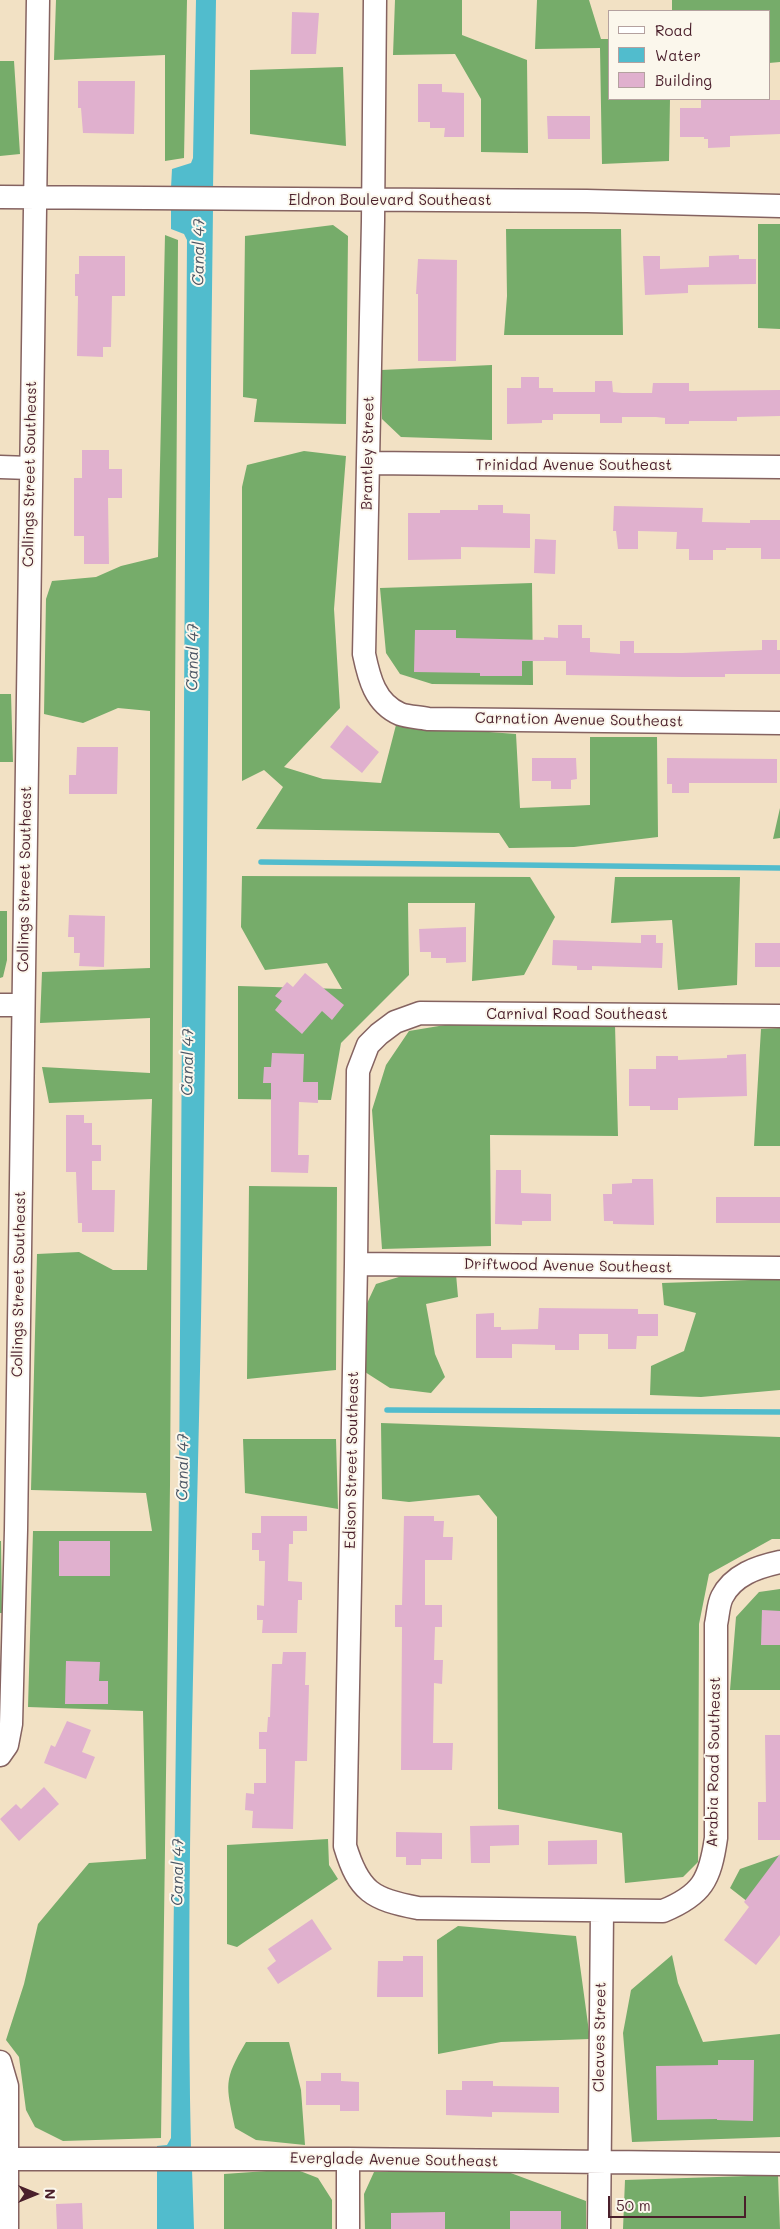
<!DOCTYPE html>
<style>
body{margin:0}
#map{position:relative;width:780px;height:2229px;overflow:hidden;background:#f2e1c4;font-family:Mali,sans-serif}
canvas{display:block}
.legend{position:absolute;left:608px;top:10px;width:162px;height:90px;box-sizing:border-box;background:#fbf7ec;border:1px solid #b4a19f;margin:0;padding:6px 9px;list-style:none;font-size:15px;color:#4a1f2b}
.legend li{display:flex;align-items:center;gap:10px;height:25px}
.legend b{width:25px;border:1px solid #b4a19f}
.north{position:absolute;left:10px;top:2169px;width:50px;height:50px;-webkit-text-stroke:4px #fbf7ec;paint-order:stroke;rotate:90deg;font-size:14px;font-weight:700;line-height:20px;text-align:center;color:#4a1f2b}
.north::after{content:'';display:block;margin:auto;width:18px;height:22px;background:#4a1f2b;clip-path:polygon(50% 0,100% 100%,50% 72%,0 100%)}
.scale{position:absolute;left:608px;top:2196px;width:138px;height:22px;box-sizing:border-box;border:2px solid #4a1f2b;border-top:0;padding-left:6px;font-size:15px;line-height:18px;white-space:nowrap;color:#4a1f2b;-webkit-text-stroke:4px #fbf7ec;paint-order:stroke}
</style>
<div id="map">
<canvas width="780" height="2229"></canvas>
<ul class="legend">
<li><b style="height:6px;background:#fff"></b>Road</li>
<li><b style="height:14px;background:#51bccd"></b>Water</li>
<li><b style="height:14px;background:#e0b0ce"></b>Building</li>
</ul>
<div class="north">N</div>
<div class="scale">50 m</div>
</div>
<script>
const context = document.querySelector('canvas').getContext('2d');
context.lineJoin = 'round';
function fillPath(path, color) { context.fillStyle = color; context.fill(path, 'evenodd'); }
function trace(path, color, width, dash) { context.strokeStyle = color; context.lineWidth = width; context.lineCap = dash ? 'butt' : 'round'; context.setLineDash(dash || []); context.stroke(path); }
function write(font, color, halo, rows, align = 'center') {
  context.font = font + ' Mali,sans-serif'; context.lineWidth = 4; context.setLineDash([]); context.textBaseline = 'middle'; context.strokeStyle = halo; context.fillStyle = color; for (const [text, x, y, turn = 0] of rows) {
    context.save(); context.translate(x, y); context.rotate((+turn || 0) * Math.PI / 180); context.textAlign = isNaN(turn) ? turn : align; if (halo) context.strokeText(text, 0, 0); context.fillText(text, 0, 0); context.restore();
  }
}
const forest = new Path2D(`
 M56 0H187L184 158 165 161V55L54 60Z
 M395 0H462V35L527 60 528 153 481 152V99L455 54 393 55Z
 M537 0H589L601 39H609V99H670L669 161 602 164 600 48 535 49Z
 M672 0H780V62L769 63V11H672Z
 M0 61H14L20 154 0 156Z
 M343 67 346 146 250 134V70Z
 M758 224H780V329L758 328Z
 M333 225 348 236 346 424 254 422 257 399 243 397 245 236Z
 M506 229H621L623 335H504L507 296Z
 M165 235 178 240 170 1485 161 2138 63 2141 35 2127 26 2110 19 2057 6 2040 24 1984 38 1924 89 1863 146 1859 143 1711 28 1707 33 1531H152L146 1493 31 1490 37 1254 79 1252 113 1270H147L152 1099 49 1103 42 1067 150 1073V1018L40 1023 42 972 150 968V711L118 708 83 723 44 714 46 599 52 581 96 577 121 566 158 557Z
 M492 365V440L401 437 382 419 381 370Z
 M304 451 346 456 334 609 340 708 284 767 323 779 381 783 396 725 516 734 520 808 590 805V737H657L658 837 574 847 509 848 499 833 256 829 283 787 264 770 242 781V487L247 465Z
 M532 583 533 685 432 684 400 674 386 653 380 588Z
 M0 694H11L13 762H0Z
 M780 808V838L773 839Z
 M242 876 530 877 555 917 524 975 472 981 475 903H408L409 975 341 1043 331 1100 238 1099V986L342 989 327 963 265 970 241 927Z
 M615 877H740L737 985 678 990 672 920 611 923Z
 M0 911H7V960L3 977 0 978Z
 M451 1024 615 1025 618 1136 490 1135 491 1246 382 1249 372 1110 386 1065 409 1031Z
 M780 1028V1146H754L761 1029Z
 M249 1186 337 1187 336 1370 247 1379Z
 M456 1274 458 1297 426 1304 435 1354 445 1377 431 1393 390 1388 365 1372 363 1312 376 1284 402 1276Z
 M780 1279V1390L701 1397 650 1395 651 1366 684 1351 696 1313 664 1305 662 1283Z
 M381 1423 780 1437V1539H772L709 1574 699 1624 698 1862 683 1877 625 1883 622 1833 498 1809 497 1517 479 1495 409 1502 382 1499Z
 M243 1439H336L338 1509 245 1493Z
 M0 1541H1L2 1613H0Z
 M780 1589V1690H730L736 1617 759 1592Z
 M328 1839 329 1865 338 1879 237 1947 227 1944V1845Z
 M780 1855V1927L730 1888 740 1869Z
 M458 1926 576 1936 590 2039 501 2042 438 2054 437 1940Z
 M672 1955 678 1983 703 2042 780 2034V2137L632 2142 623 2033 631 1990Z
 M246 2042H289L301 2090 305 2145 256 2140 235 2128C226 2084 223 2081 246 2042Z
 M295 2169 318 2178 332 2200V2229H224V2174Z
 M374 2172H508L586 2201V2229H365L364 2194Z
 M778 2175 780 2229H623L625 2180Z`);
const water = new Path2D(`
 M196 0H216L213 189 171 188 172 169 191 163 193 158Z
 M171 207 213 208C208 579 208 950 201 1320 196 1597 185 1873 191 2150H157V2146L167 2145 171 2138 179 1486 187 240 184 234 171 229Z
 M157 2169H192L194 2229H157Z`);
const stream = new Path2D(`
 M261 862 780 868
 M387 1410 780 1412`);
const building = new Path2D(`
 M292 12 319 13 316 54H291Z
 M78 81H135L134 134 83 133 81 108H78Z
 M418 84H442V92L464 93V137H444L445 128H430V122H418Z
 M701 100H780V134L730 136V147L708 148V139H704V137H680V108H701Z
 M547 116H590V139H548Z
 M739 255V259H756V284L688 285V293L645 295 643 256H660V269L709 267V256Z
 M79 256H125V296H112L111 347H103V357L77 356 78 296H75V274H79Z
 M418 259 457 260 456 361H418V294H416Z
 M521 377H539V388H553V392H595V381H612L613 392 622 393H652L653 383H689V391L780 390V416L737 417V421H689V424H665V418L656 417H622V423H600V414H553V420H542V423L507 424V388H521Z
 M82 450H109V469H122V498H108L109 564H84V536H74V478H82Z
 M478 505H503V513L530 514V548L461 547V559L408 560V513H440V510H478Z
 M614 506 703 508 702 522 750 523V520H780V559H761V548H726V550H713V560H689V549H676L677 532 638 531V549H618L616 531H613Z
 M535 539 556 540 555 574 534 573Z
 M558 625H582V638H590V652L620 654V641H634V653H682L762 650V640H777V650H780V674H725V677H682L566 675V661H522V676H480V673L414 672 415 630H456V638L544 640V637L558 638Z
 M347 725 379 752 362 773 330 747Z
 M77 747H118L117 794H69V775H76Z
 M532 758H576L577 779 571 780V789H551V781H532Z
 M667 758 777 759V783H689V793H672V784H667Z
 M69 915 105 916 104 967 79 966 80 953H74V937H68Z
 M466 927V962L446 963V958H431V952H420L419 929Z
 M641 935H656V943H663L662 968 592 966V970H577V966L552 965 553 940 641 943Z
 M755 943H780V967H755Z
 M305 973 344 1005 332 1020 322 1011 302 1034 275 1010 282 1001 275 996 287 982 293 987Z
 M272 1053 304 1054 303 1082H318V1103L299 1102 298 1155H309L308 1173 271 1172V1083H263L264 1067H271Z
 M746 1054 747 1096 678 1098V1110H650V1106H629V1069H656V1056H678V1060L727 1058V1055Z
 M66 1115H84V1123H92V1145H101V1161H92V1190H115L114 1232H82V1223H78L76 1172H66Z
 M496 1170H521V1193L551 1194V1221H522V1225L495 1224Z
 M632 1179H653L654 1225 613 1224V1221H604L603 1194H612V1184L632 1183Z
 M716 1197H780V1223H716Z
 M539 1308 638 1309V1314H658V1336H637L636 1349H608V1334H579V1350H555V1345L512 1344V1358H476V1314L494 1313V1327H501V1330L538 1329Z
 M261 1516H307V1531H293V1544H289L288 1581 302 1582V1600H298L297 1633H262L263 1620H257V1605L264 1606 265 1561H259V1550H252V1533H261Z
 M404 1516H434V1521H444L443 1537H453L452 1560H425V1605H442V1627H435L434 1660H443L442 1684 434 1683 433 1743H453L452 1770H401L402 1627H395V1605H402Z
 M59 1541H110V1576H59Z
 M762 1610 780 1611V1645H761Z
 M283 1652H306L305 1685H309L307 1761H295L293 1829 252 1828 253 1811 245 1810 246 1793 254 1794V1783H266V1749H259V1732H267L268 1717H270L272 1664H282Z
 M66 1661 100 1662 99 1681H108V1704H65Z
 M67 1721 91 1730 82 1752 95 1757 86 1779 44 1763 51 1745 55 1747Z
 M765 1735H780V1840H758V1802H766Z
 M44 1787 59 1804 19 1841 0 1819 16 1804 21 1809Z
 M519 1825V1845L490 1846V1863H471L470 1826Z
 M396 1832 442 1833V1859H421V1865H406V1857H396Z
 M597 1840V1864L548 1865V1841Z
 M780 1854V1935L756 1965 724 1940 749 1907 744 1902Z
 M312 1919 332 1949 278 1984 267 1968 276 1961 268 1949Z
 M403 1956H423V1997H377L378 1961H403Z
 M718 2060H754L753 2121 717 2120V2119L657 2120 656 2066 718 2065Z
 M321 2073H341V2081L359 2082V2111H340V2105H306V2081H321Z
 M462 2081H493V2086L559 2087V2113L492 2112V2117L446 2115V2090H462Z
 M82 2203 83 2229H57L56 2204Z
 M510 2211H561V2229H510Z
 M445 2212V2229H391V2213Z`);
const minor = new Path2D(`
 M375 0 373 221 364 654C369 678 375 703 400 714 408 717 419 717 428 719L780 723
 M0 197 587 201 780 206
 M368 463 780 467
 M0 467 30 468
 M0 1005H23
 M780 1016 420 1013 395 1022 379 1034 368 1045 358 1071 356 1264 345 1846C359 1892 372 1899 418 1908L663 1911C702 1895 710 1880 716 1838V1624C718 1616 718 1605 722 1597 733 1575 757 1567 780 1562
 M356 1264 780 1268
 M0 1755 7 1745 11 1724 16 1530 38 0
 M0 2062 7 2086V2229
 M8 2159H348L780 2164
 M348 2229V2159
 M599 2229 602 1911`);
const streetNames = [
 ["Eldron Boulevard Southeast",390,200],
 ["Brantley Street",368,453,-89],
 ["Trinidad Avenue Southeast",574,465],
 ["Collings Street Southeast",30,474,-89],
 ["Carnation Avenue Southeast",579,720,1],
 ["Collings Street Southeast",25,879,-89],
 ["Carnival Road Southeast",577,1014],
 ["Driftwood Avenue Southeast",568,1266,1],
 ["Collings Street Southeast",19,1284,-89],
 ["Edison Street Southeast",352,1460,-89],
 ["Arabia Road Southeast",714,1762,-89],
 ["Cleaves Street",600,2037,-89],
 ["Everglade Avenue Southeast",394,2160,1]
];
const waterNames = [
 ["Canal 47",199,252,-89],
 ["Canal 47",193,657,-89],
 ["Canal 47",188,1062,-89],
 ["Canal 47",183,1467,-89],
 ["Canal 47",178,1872,-89]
];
fillPath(forest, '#76ac6a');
fillPath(water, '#51bccd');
trace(stream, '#51bccd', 5.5);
fillPath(building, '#e0b0ce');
trace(minor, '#856361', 25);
trace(minor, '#fff', 22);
write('15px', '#4a1f2b', '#fbf7ec', streetNames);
write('italic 16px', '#4c5664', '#fbf7ec', waterNames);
</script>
